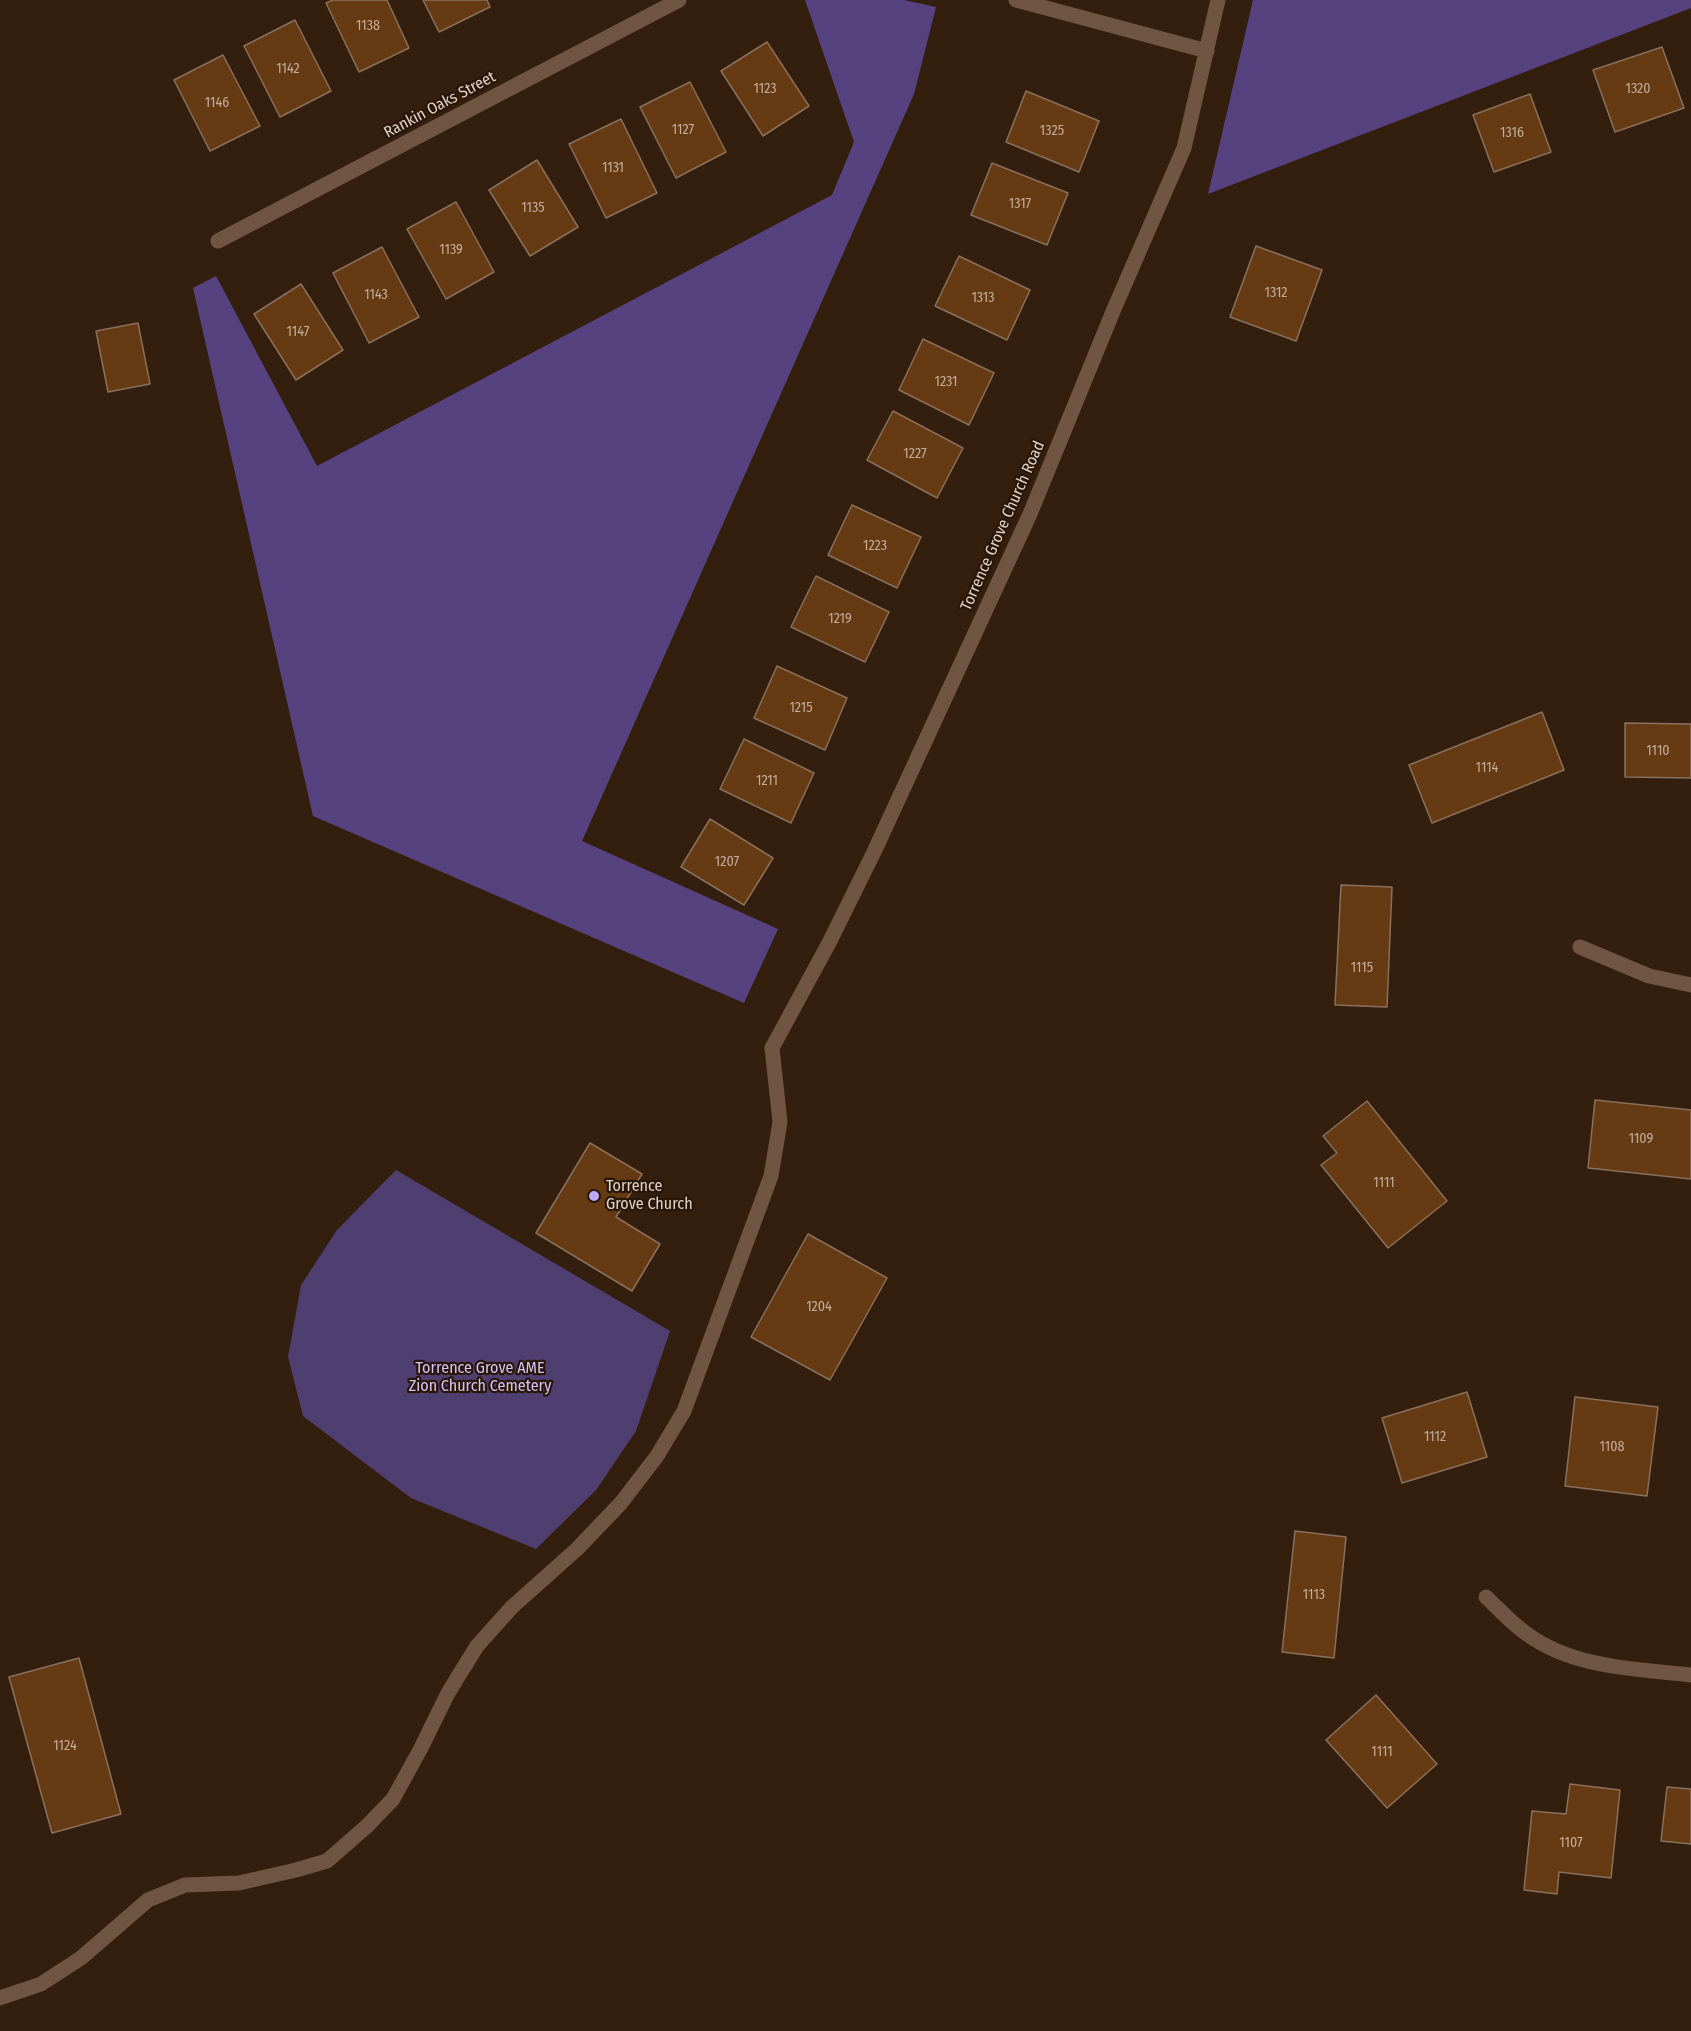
<!DOCTYPE html>
<style>
body{margin:0}
canvas{display:block;background:#341f0f}
</style>
<canvas width="1691" height="2031"></canvas>
<script>
const context = document.querySelector('canvas').getContext('2d');
context.lineJoin = 'round';
function fillPath(path, color) { context.fillStyle = color; context.fill(path, 'evenodd'); }
function trace(path, color, width, dash) { context.strokeStyle = color; context.lineWidth = width; context.lineCap = dash ? 'butt' : 'round'; context.setLineDash(dash || []); context.stroke(path); }
function write(font, color, halo, rows, align = 'center') {
  context.font = font + ' "Fira Sans Condensed",sans-serif'; context.lineWidth = 4.5; context.setLineDash([]); context.textBaseline = 'middle'; context.strokeStyle = halo; context.fillStyle = color; for (const [text, x, y, turn = 0] of rows) {
    context.save(); context.translate(x, y); context.rotate((+turn || 0) * Math.PI / 180); context.textAlign = isNaN(turn) ? turn : align; if (halo) context.strokeText(text, 0, 0); context.fillText(text, 0, 0); context.restore();
  }
}
const green = new Path2D(`
 M396 1170 670 1331 636 1431 596 1490 536 1549 411 1498 303 1416 288 1357 301 1285 337 1230Z`);
const forest = new Path2D(`
 M805 0H904L936 7 914 94 582 841 778 929 744 1003 313 816 193 288 216 276 317 466 832 195 854 142Z
 M1253 0H1691V8L1208 194Z`);
const building = new Path2D(`
 M333 0H387L409 48 359 72 326 3Z
 M423 0H487L490 7 439 32Z
 M295 20 331 91 280 117 244 46Z
 M767 42 809 106 763 136 721 71Z
 M1662 47 1684 108 1615 132 1593 70Z
 M223 55 260 126 210 151 174 80Z
 M690 82 726 152 676 178 640 107Z
 M1026 91 1099 121 1079 172 1006 142Z
 M1530 94 1551 152 1494 172 1473 115Z
 M621 119 657 193 606 218 569 144Z
 M537 160 578 227 530 256 489 190Z
 M992 163 1068 193 1047 245 971 215Z
 M456 202 494 272 446 299 407 229Z
 M1256 246 1322 270 1296 341 1230 317Z
 M382 247 419 317 369 343 333 273Z
 M959 256 1030 290 1007 340 935 306Z
 M301 284 343 350 296 380 254 314Z
 M138 323 150 384 108 392 96 331Z
 M923 339 994 373 969 425 899 390Z
 M893 411 963 448 937 498 867 460Z
 M852 505 921 537 897 588 828 555Z
 M816 576 889 612 865 662 791 627Z
 M777 666 847 698 825 750 754 718Z
 M1542 712 1564 770 1432 823 1409 765Z
 M1625 723 1691 724V778L1625 777Z
 M744 739 814 773 791 823 720 789Z
 M710 819 773 858 744 905 681 867Z
 M1341 885 1392 887 1387 1007 1335 1005Z
 M1595 1100 1691 1110V1179L1588 1168Z
 M1367 1101 1447 1201 1388 1248 1321 1165 1337 1153 1323 1136Z
 M590 1143 642 1174 616 1217 660 1244 632 1291 536 1233Z
 M808 1234 887 1278 830 1380 751 1337Z
 M1467 1392 1487 1457 1402 1483 1382 1418Z
 M1575 1397 1658 1407 1647 1496 1565 1486Z
 M1295 1531 1346 1537 1334 1658 1282 1652Z
 M79 1658 121 1814 52 1833 9 1677Z
 M1376 1695 1437 1764 1387 1808 1326 1740Z
 M1570 1784 1620 1790 1611 1878 1559 1872 1557 1894 1524 1890 1532 1811 1566 1814Z
 M1667 1787 1691 1789V1844L1661 1841Z`);
const lane = new Path2D(`
 M0 1998 41 1984 81 1958 148 1900 185 1885 239 1883 296 1870 327 1861 367 1826 393 1799 421 1748 448 1693 477 1646 512 1607 577 1549 621 1503 657 1456 684 1411 771 1176 780 1122 772 1048`);
const street = new Path2D(`
 M1016 0 1207 51
 M218 241 679 0
 M1580 947 1649 976 1691 985
 M772 1048 830 941 874 852 1030 514 1114 309 1184 148 1218 0
 M1486 1597C1499 1609 1512 1624 1527 1634 1573 1668 1636 1669 1691 1675`);
const markers = [
 [594,1196,6,"#bfa9f4"]
];
const numberNames = [
 ["1138",368,26],
 ["1142",288,69],
 ["1123",765,89],
 ["1320",1638,89],
 ["1146",217,103],
 ["1127",683,130],
 ["1325",1052,131],
 ["1316",1512,133],
 ["1131",613,168],
 ["1317",1020,204],
 ["1135",533,208],
 ["1139",451,250],
 ["1312",1276,293],
 ["1143",376,295],
 ["1313",983,298],
 ["1147",298,332],
 ["1231",946,382],
 ["1227",915,454],
 ["1223",875,546],
 ["1219",840,619],
 ["1215",801,708],
 ["1110",1658,751],
 ["1114",1487,768],
 ["1211",767,781],
 ["1207",727,862],
 ["1115",1362,968],
 ["1109",1641,1139],
 ["1111",1384,1183],
 ["1204",819,1307],
 ["1112",1435,1437],
 ["1108",1612,1447],
 ["1113",1314,1595],
 ["1124",65,1746],
 ["1111",1382,1752],
 ["1107",1571,1843]
];
const streetNames = [
 ["Rankin Oaks Street",440,105,-28],
 ["Torrence Grove Church Road",1003,526,-66]
];
const poiNames = [
 ["Torrence",606,1187],
 ["Grove Church",606,1205]
];
const parkNames = [
 ["Torrence Grove AME",480,1369],
 ["Zion Church Cemetery",480,1387]
];
fillPath(green, '#4f3f70');
fillPath(forest, '#574280');
fillPath(building, '#663b14');
trace(building, '#89705d', 1.5);
trace(lane, '#6f5542', 15);
trace(street, '#6f5542', 15);
for (const [x, y, r, color] of markers) { const dot = new Path2D(); dot.arc(x, y, r, 0, 2 * Math.PI); context.fillStyle = color; context.fill(dot); trace(dot, '#291606', 2); }
write('14px', '#c2ac9b', null, numberNames);
write('16px', '#e0d2c8', '#291606', streetNames);
write('16px', '#e0d2c8', '#291606', poiNames, 'left');
write('16px', '#d2c3fb', '#291606', parkNames);
</script>
